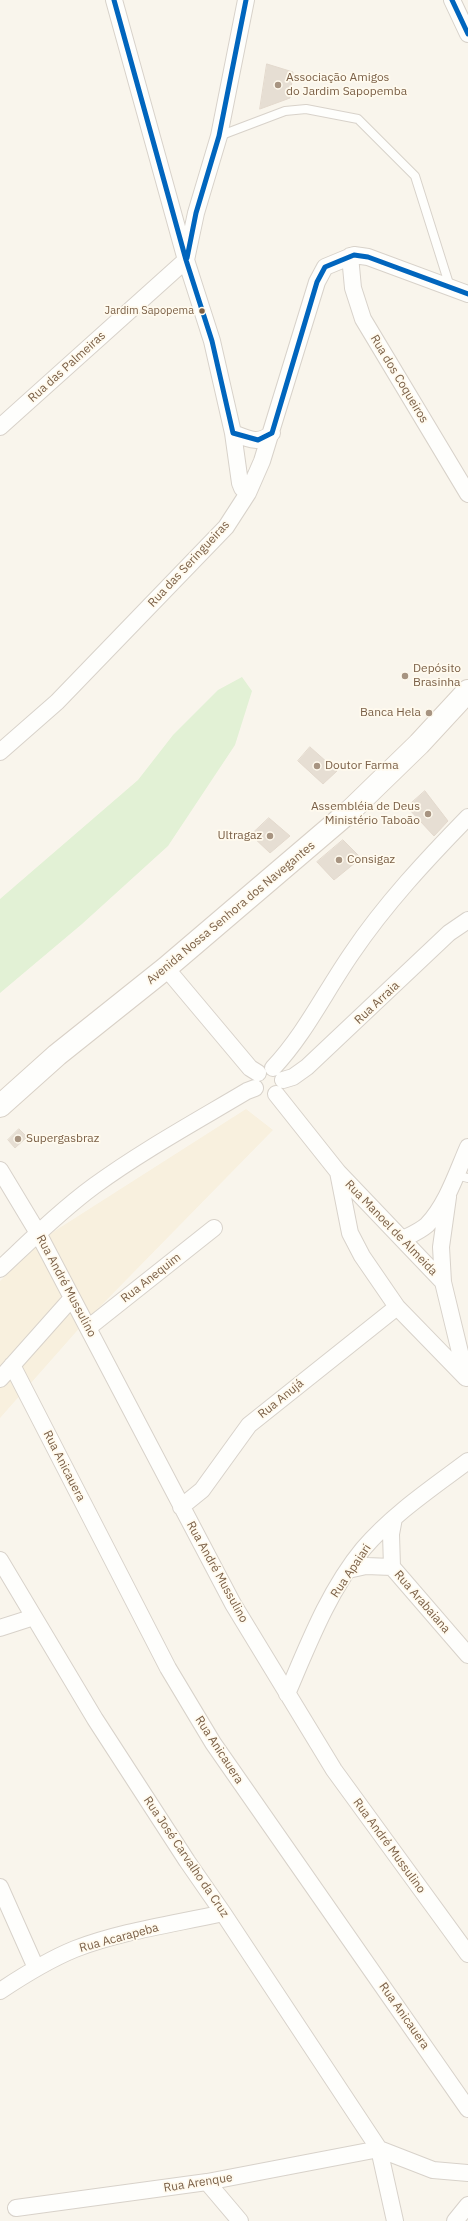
<!DOCTYPE html>
<meta charset="utf-8">
<style>
body{margin:0}
canvas{display:block;background:#f9f5ec}
</style>
<canvas width="468" height="2221"></canvas>
<script>
const context = document.querySelector('canvas').getContext('2d');
context.lineJoin = 'round';
function fillPath(path, color) { context.fillStyle = color; context.fill(path, 'evenodd'); }
function trace(path, color, width, dash) { context.strokeStyle = color; context.lineWidth = width; context.lineCap = dash ? 'butt' : 'round'; context.setLineDash(dash || []); context.stroke(path); }
function write(font, color, halo, rows, align = 'center') {
  context.font = font + ' "IBM Plex Sans",sans-serif'; context.lineWidth = 3.5; context.setLineDash([]); context.textBaseline = 'middle'; context.strokeStyle = halo; context.fillStyle = color; for (const [text, x, y, turn = 0] of rows) {
    context.save(); context.translate(x, y); context.rotate((+turn || 0) * Math.PI / 180); context.textAlign = isNaN(turn) ? turn : align; if (halo) context.strokeText(text, 0, 0); context.fillText(text, 0, 0); context.restore();
  }
}
const residential = new Path2D(`
 M246 1109 273 1130 83 1324 0 1418V1281L50 1234Z`);
const green = new Path2D(`
 M242 677 252 691 235 745 168 846 82 924 0 993V899L138 780 173 735 218 690Z`);
const building = new Path2D(`
 M267 64 293 72 290 98 260 109Z
 M310 747 337 771 323 784 298 761Z
 M425 791 448 821 434 836 407 807Z
 M269 818 290 836 270 853 251 835Z
 M343 840 361 858 334 880 317 862Z
 M19 1129 27 1137 15 1148 8 1140Z`);
const lane = new Path2D(`
 M219 136 285 111 306 109 358 119 415 176 450 287
 M456 1175 468 1178`);
const street = new Path2D(`
 M114 0 186 260 212 341 233 433 240 483 242 488 248 493
 M452 0 468 34
 M350 256 353 288 363 319 468 494
 M0 427 186 260 196 213 219 136 246 0
 M233 433C248 439 259 445 272 433
 M0 752 57 702 226 527 248 493 262 461 317 282 325 267 354 255 368 257 468 294
 M166 968 250 1068 258 1073
 M273 1068C305 1034 325 992 352 953 385 904 427 859 468 817
 M283 1080 293 1077 307 1067 449 933 468 920
 M276 1094 338 1172 443 1282 466 1377
 M0 1170 38 1233 233 1604 334 1770 468 1954
 M338 1172 350 1233 362 1256 397 1307 466 1378
 M403 1239C411 1235 420 1231 427 1225 447 1204 457 1172 468 1147
 M0 1269C30 1241 60 1211 94 1186 142 1151 195 1122 247 1091L255 1088
 M443 1282 441 1247 448 1197
 M88 1328 214 1228
 M12 1365 168 1668 213 1743 468 2109
 M0 1379 72 1298
 M181 1507 202 1490 249 1425 397 1307
 M394 1518 391 1534 392 1567 468 1655
 M0 1560 95 1719 187 1861 223 1913 379 2149 395 2221
 M348 1570 366 1566 392 1567
 M0 1628 34 1617
 M287 1694C308 1645 329 1590 363 1549 393 1514 432 1488 468 1461
 M0 1887 36 1968
 M0 1991C24 1975 48 1960 75 1949 122 1931 174 1924 223 1913
 M379 2149 433 2170 468 2173
 M207 2182 240 2221
 M16 2208 207 2182 379 2149
 M455 2221 468 2205`);
const secondary = new Path2D(`
 M0 1106 57 1055 166 968 350 811 419 744 468 691`);
const bus1 = new Path2D(`
 M114 0 186 260 212 341 233 433 258 440 272 433 317 282 325 267 354 255 368 257 468 294
 M452 0 468 34
 M187 258 196 213 219 136 246 0`);
const markers = [
 [278,85,4,"#a79481"],
 [202,311,3.5,"#7b6047"],
 [405,676,4,"#a79481"],
 [429,713,4,"#a79481"],
 [317,766,4,"#a79481"],
 [428,814,4,"#a79481"],
 [270,836,4,"#a79481"],
 [339,860,4,"#a79481"],
 [18,1139,4,"#a79481"]
];
const busNames = [
 ["Jardim Sapopema",194,311]
];
const poiNames = [
 ["Associação Amigos",286,78],
 ["do Jardim Sapopemba",286,92],
 ["Depósito",413,669],
 ["Brasinha",413,683],
 ["Banca Hela",421,713,"right"],
 ["Doutor Farma",325,766],
 ["Assembléia de Deus",420,807,"right"],
 ["Ministério Taboão",420,821,"right"],
 ["Ultragaz",262,836,"right"],
 ["Consigaz",347,860],
 ["Supergasbraz",26,1139]
];
const streetNames = [
 ["Rua das Palmeiras",67,367,-42],
 ["Rua dos Coqueiros",399,379,59],
 ["Rua das Seringueiras",189,564,-47],
 ["Avenida Nossa Senhora dos Navegantes",231,913,-40],
 ["Rua Arraia",377,1003,-43],
 ["Rua Manoel de Almeida",391,1228,46],
 ["Rua Anequim",151,1278,-38],
 ["Rua André Mussulino",66,1286,62],
 ["Rua Anujá",281,1399,-39],
 ["Rua Anicauera",64,1466,63],
 ["Rua Apaiari",351,1571,-56],
 ["Rua André Mussulino",217,1572,61],
 ["Rua Arabaiana",422,1602,49],
 ["Rua Anicauera",219,1750,57],
 ["Rua André Mussulino",389,1846,54],
 ["Rua José Carvalho da Cruz",186,1857,56],
 ["Rua Acarapeba",119,1938,-15],
 ["Rua Anicauera",404,2016,55],
 ["Rua Arenque",198,2183,-9]
];
fillPath(residential, '#f8f0de');
fillPath(green, '#e2f1d5');
fillPath(building, '#e6ded3');
trace(building, '#e3d9cd', 1);
trace(lane, '#d8d2ca', 10);
trace(street, '#d8d2ca', 18);
trace(secondary, '#d9d1c7', 24);
trace(lane, '#fefefc', 8);
trace(street, '#fefefc', 16);
trace(secondary, '#fefefc', 22);
trace(bus1, '#0065bd', 5);
for (const [x, y, r, color] of markers) { const dot = new Path2D(); dot.arc(x, y, r, 0, 2 * Math.PI); context.fillStyle = color; context.fill(dot); trace(dot, '#fffaee', 1.5); }
write('11px', '#7b6047', '#fffaee', busNames, 'right');
write('12px', '#7b6047', '#fffaee', poiNames, 'left');
write('12px', '#7b6047', '#fffaee', streetNames);
</script>
